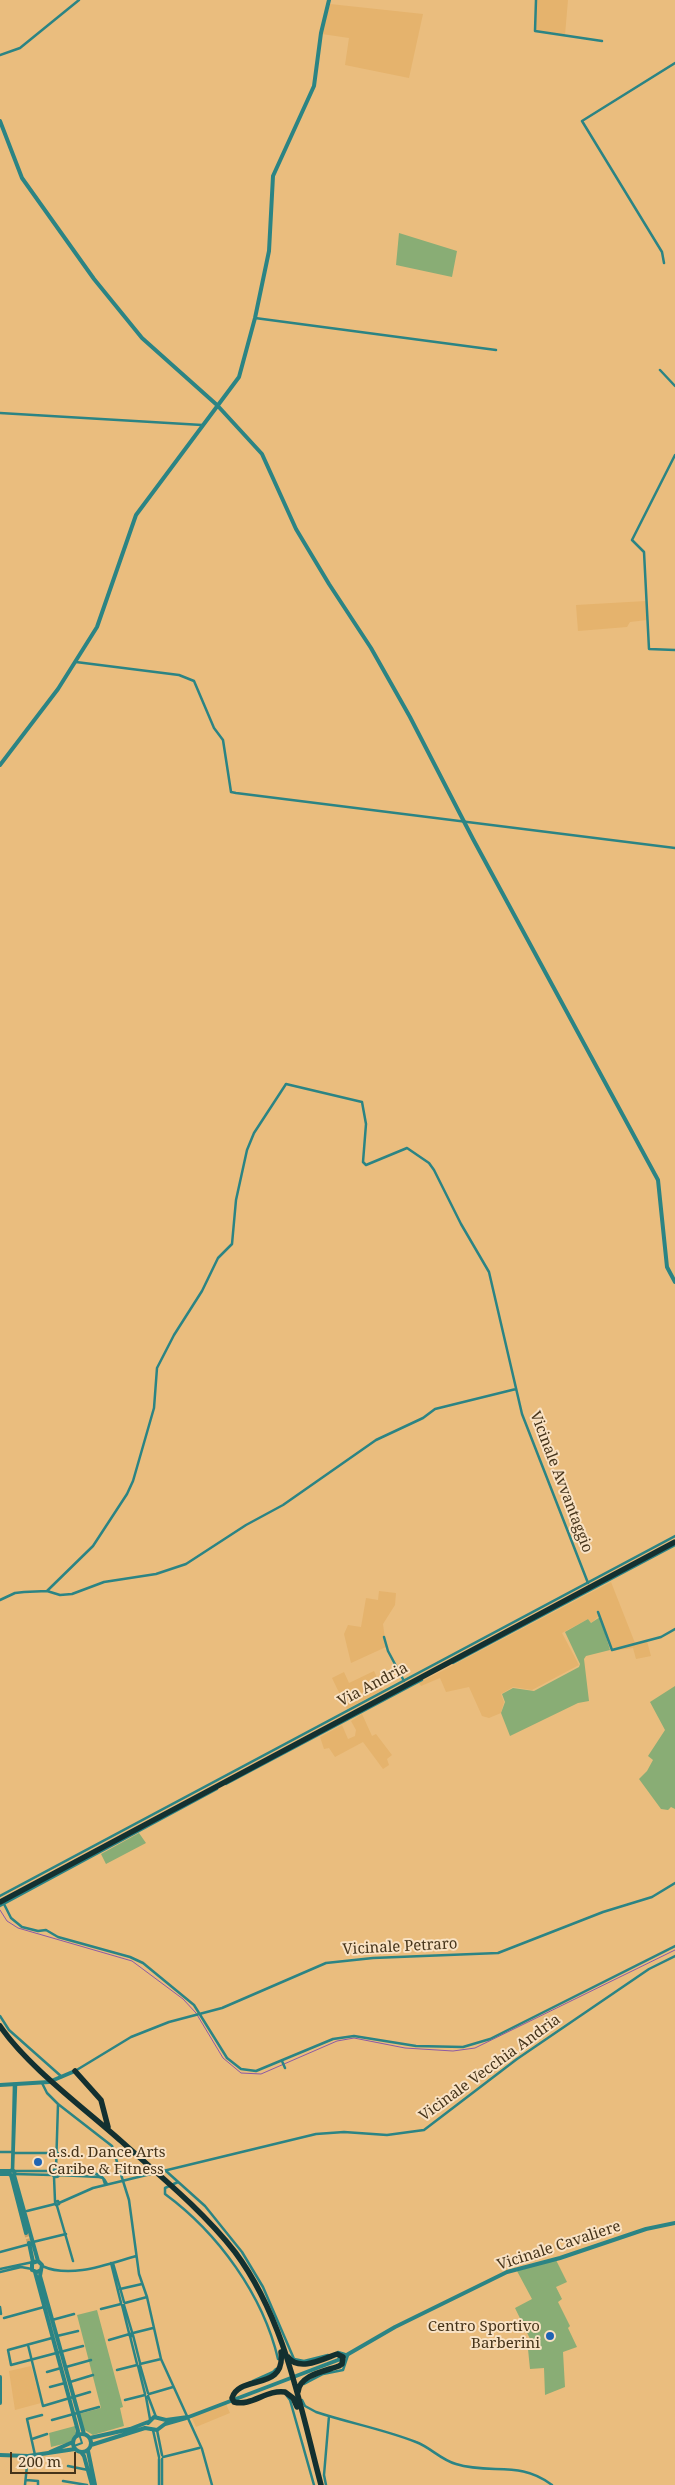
<!DOCTYPE html>
<style>
body{margin:0}
#map{position:relative;width:675px;height:2485px;overflow:hidden;background:#eabd7e;font-family:"Noto Serif",serif}
canvas{display:block}
.scale{position:absolute;left:10px;top:2452px;width:66px;height:22px;box-sizing:border-box;border:2px solid #46341a;border-top:0;padding-left:6px;font-size:15px;line-height:18px;white-space:nowrap;color:#46341a;-webkit-text-stroke:4px #f9e2c4;paint-order:stroke}
</style>
<div id="map">
<canvas width="675" height="2485"></canvas>
<div class="scale">200 m</div>
</div>
<script>
const context = document.querySelector('canvas').getContext('2d');
context.lineJoin = 'round';
function fillPath(path, color) { context.fillStyle = color; context.fill(path, 'evenodd'); }
function trace(path, color, width, dash) { context.strokeStyle = color; context.lineWidth = width; context.lineCap = dash ? 'butt' : 'round'; context.setLineDash(dash || []); context.stroke(path); }
function write(font, color, halo, rows, align = 'center') {
  context.font = font + ' "Noto Serif",serif'; context.lineWidth = 4; context.setLineDash([]); context.textBaseline = 'middle'; context.strokeStyle = halo; context.fillStyle = color; for (const [text, x, y, turn = 0] of rows) {
    context.save(); context.translate(x, y); context.rotate((+turn || 0) * Math.PI / 180); context.textAlign = isNaN(turn) ? turn : align; if (halo) context.strokeText(text, 0, 0); context.fillText(text, 0, 0); context.restore();
  }
}
const built = new Path2D(`
 M537 0H568L565 35 534 31Z
 M330 4 423 14 409 78 345 65 349 38 322 34Z
 M646 601 647 620 630 622 627 627 578 631 576 605Z
 M611 1582 635 1643 647 1641 651 1656 636 1659 633 1648 612 1651 599 1616 591 1623 588 1619 562 1633 579 1665 532 1690 513 1687 501 1694 504 1702 501 1713 489 1718 482 1716 469 1687 446 1692 440 1678 421 1686 419 1683Z
 M379 1591 396 1593 395 1605 383 1624 386 1647 351 1663 344 1634 348 1625 361 1627 366 1598 378 1600Z
 M374 1671 383 1690 347 1709 332 1678 344 1672 349 1683Z
 M362 1714 372 1736 376 1734 392 1755 387 1759 389 1765 383 1769 363 1742 335 1757 329 1748 324 1749 320 1737 342 1725 348 1739 355 1736 356 1730 351 1721Z
 M31 2366 41 2403 15 2410 9 2371Z
 M226 2404 230 2413 196 2427 191 2416Z`);
const green = new Path2D(`
 M399 233 457 251 452 277 396 265Z
 M600 1617 610 1650 586 1656 584 1659 589 1701 578 1703 510 1736 501 1713 505 1702 502 1694 513 1688 534 1691 579 1667 580 1664 565 1632 588 1619 591 1623Z
 M675 1686V1809L671 1807 668 1810 661 1809 639 1779 647 1771 653 1760 648 1756 665 1730 650 1702Z
 M139 1833 146 1843 106 1864 101 1854Z
 M556 2260 567 2282 556 2287 562 2299 558 2302 570 2326 568 2328 577 2347 563 2352 565 2387 545 2395 544 2368 530 2369 528 2349 533 2345 515 2308 532 2299 517 2271Z
 M97 2310 123 2407 120 2408 124 2426 93 2435 83 2429 79 2414 101 2408 77 2315Z
 M75 2426 76 2434 71 2442 51 2447 49 2433Z`);
const stream = new Path2D(`
 M0 1910 7 1921 18 1928 132 1961 183 1999 196 2013 223 2058 241 2073 261 2074 337 2041 354 2038 405 2048 453 2051 475 2048 675 1950`);
const tertiaryTunnel = new Path2D(`
 M26 2233 29 2243`);
const pedestrian = new Path2D(`
 M74 2446 82 2443 79 2434`);
const minor = new Path2D(`
 M536 0 535 31 602 41
 M0 55 20 48 79 0
 M664 263 662 252 582 121 675 63
 M255 318 496 350
 M660 370 675 386
 M0 413 202 425
 M675 455 632 540 644 552 649 649 675 650
 M76 662 179 675 194 681 214 728 223 740 231 792 236 793 675 848
 M47 1591 93 1546 127 1494 133 1481 154 1408 157 1368 174 1335 202 1291 218 1258 232 1244 236 1200 247 1150 254 1133 286 1084 362 1102 366 1124 363 1162 366 1165 407 1148 429 1163 434 1170 461 1224 489 1272 522 1414 588 1583
 M0 1600 15 1593 24 1592 47 1591 60 1595 72 1594 104 1582 156 1574 186 1564 246 1525 283 1505 376 1440 423 1418 435 1409 516 1389
 M598 1612 612 1650 661 1637 675 1629
 M384 1637 388 1651 404 1681
 M453 1663 675 1545
 M226 1784 422 1680
 M0 1896 675 1536
 M4 1904 11 1918 22 1927 38 1931 46 1930 58 1937 130 1957 143 1963 194 2005 227 2058 241 2069 256 2071 333 2039 354 2036 416 2046 463 2047 490 2039 675 1946
 M0 1906 217 1789
 M0 2016 9 2030 62 2077
 M282 2061 285 2068
 M75 2071 131 2037 169 2022 222 2008 326 1963 373 1958 498 1953 603 1912 652 1897 675 1883
 M42 2083 47 2093 58 2104 112 2146 129 2200 139 2274 147 2297 161 2359 202 2449 212 2485
 M0 2152H12
 M14 2153H58
 M56 2169 58 2104
 M52 2173a4 4 0 1 1 8 0a4 4 0 1 1-8 0Z
 M12 2170 14 2084
 M13 2171 16 2085
 M14 2171H53
 M59 2171C75 2172 100 2167 107 2184
 M166 2171 205 2206 242 2252 263 2287 294 2359 304 2361 328 2355
 M14 2174 52 2175
 M59 2175 99 2177 103 2178 105 2184
 M54 2177 55 2201
 M178 2182 165 2188V2194C218 2233 263 2295 278 2359
 M58 2201 59 2204 56 2205 55 2202Z
 M59 2203 93 2188 316 2134 344 2132 387 2135 424 2130 517 2059 649 1969 675 1956
 M57 2206 73 2261
 M27 2211 55 2204
 M33 2242 66 2234
 M0 2252 30 2244
 M111 2263 121 2303
 M113 2263 124 2302
 M42 2266C71 2279 108 2264 136 2256
 M0 2269 33 2262
 M0 2272 21 2267 32 2269
 M120 2289 142 2284
 M125 2303 147 2297
 M122 2305 129 2333
 M124 2305 132 2332
 M0 2307 1 2314
 M101 2309 121 2304
 M4 2318 44 2307
 M52 2320 74 2314
 M133 2333 153 2328
 M133 2335 140 2363
 M57 2336 78 2331
 M130 2336 137 2364
 M52 2338 8 2350 11 2365 83 2346
 M109 2340 133 2333 132 2336 129 2335
 M28 2345 43 2406 90 2392
 M140 2364 161 2359
 M140 2365 148 2393
 M138 2366 145 2394
 M66 2367 91 2360
 M117 2370 137 2365
 M47 2372 61 2368
 M253 2381 273 2372 276 2369
 M70 2382 93 2375
 M304 2384 323 2374 343 2370 348 2355 338 2352
 M50 2387 65 2383
 M149 2394 173 2387
 M148 2396 156 2417
 M287 2396 290 2400 314 2485
 M146 2397 150 2419
 M125 2400 145 2395
 M302 2400 305 2406 316 2412C349 2423 383 2429 416 2442 430 2447 441 2460 456 2464 491 2475 520 2460 552 2485
 M52 2420 99 2407
 M153 2430 159 2457
 M157 2430 162 2455
 M32 2439 47 2434
 M35 2455 27 2419 42 2415
 M163 2457 199 2448
 M162 2459V2485
 M68 2466 88 2470
 M26 2480 38 2481V2485
 M63 2481 87 2485
 M25 2485 28 2456
 M159 2485V2459
 M326 2485 324 2475 329 2416`);
const tertiary = new Path2D(`
 M0 121 22 178 94 279 142 338 217 405 262 454 296 529 329 584 371 648 410 717 473 839 658 1180 667 1267 675 1282
 M0 765 58 689 97 627 136 515 239 377 255 318 269 251 273 176 314 86 321 33 329 0
 M0 2085 49 2082 75 2071
 M9.5 2173a2.5 2.5 0 1 1 5 0a2.5 2.5 0 1 1-5 0Z
 M0 2171H10
 M0 2174H10
 M11 2175 26 2233
 M14 2175 38 2261
 M29 2243 33 2262
 M41 2270 37 2272 32 2270V2263L38 2261 42 2265 40 2276 84 2434
 M35 2272 78 2431 77 2436
 M0 2377V2403
 M148 2423 154 2417 166 2420 188 2417
 M73 2443a9 9 0 1 1 18 0a9 9 0 1 1-18 0Z
 M90 2438 130 2429 148 2422
 M91 2445 145 2428 157 2430 165 2424 186 2418 338 2360 395 2327 507 2272 560 2258 646 2229 675 2223
 M88 2451 95 2485
 M50 2452 73 2442
 M81 2452 84 2456 92 2485
 M0 2455 28 2456 75 2449`);
const trunk = new Path2D(`
 M0 1902 675 1542
 M0 2026C27 2066 84 2108 121 2141 160 2176 202 2210 235 2252 285 2319 300 2406 321 2485
 M75 2071 101 2100 108 2127
 M281 2352C286 2392 239 2374 232 2398L234 2402C251 2407 267 2389 285 2392L293 2398 297 2407
 M288 2357C299 2372 323 2359 337 2354L343 2357 342 2364 339 2366C326 2371 299 2375 298 2392`);
const markers = [
 [38,2162,5,"#1f64b4"],
 [550,2336,5,"#1f64b4"]
];
const streetNames = [
 ["Vicinale Avvantaggio",561,1482,69],
 ["Via Andria",373,1685,-28],
 ["Vicinale Petraro",400,1947,-3],
 ["Vicinale Vecchia Andria",490,2068,-36],
 ["Vicinale Cavaliere",559,2246,-18]
];
const poiNames = [
 ["a.s.d. Dance Arts",48,2153],
 ["Caribe & Fitness",48,2170],
 ["Centro Sportivo",540,2327,"right"],
 ["Barberini",540,2344,"right"]
];
fillPath(built, '#e5b36d');
fillPath(green, '#89ad75');
trace(stream, '#8d5aa3', 1);
trace(tertiaryTunnel, '#c9a26a', 4, [4, 2]);
trace(pedestrian, '#2b8484', 2);
trace(minor, '#2b8484', 2.5);
trace(tertiary, '#2b8484', 4);
trace(trunk, '#133030', 5.5);
for (const [x, y, r, color] of markers) { const dot = new Path2D(); dot.arc(x, y, r, 0, 2 * Math.PI); context.fillStyle = color; context.fill(dot); trace(dot, '#f9e2c4', 2); }
write('15px', '#46341a', '#f9e2c4', streetNames);
write('15px', '#46341a', '#f9e2c4', poiNames, 'left');
</script>
